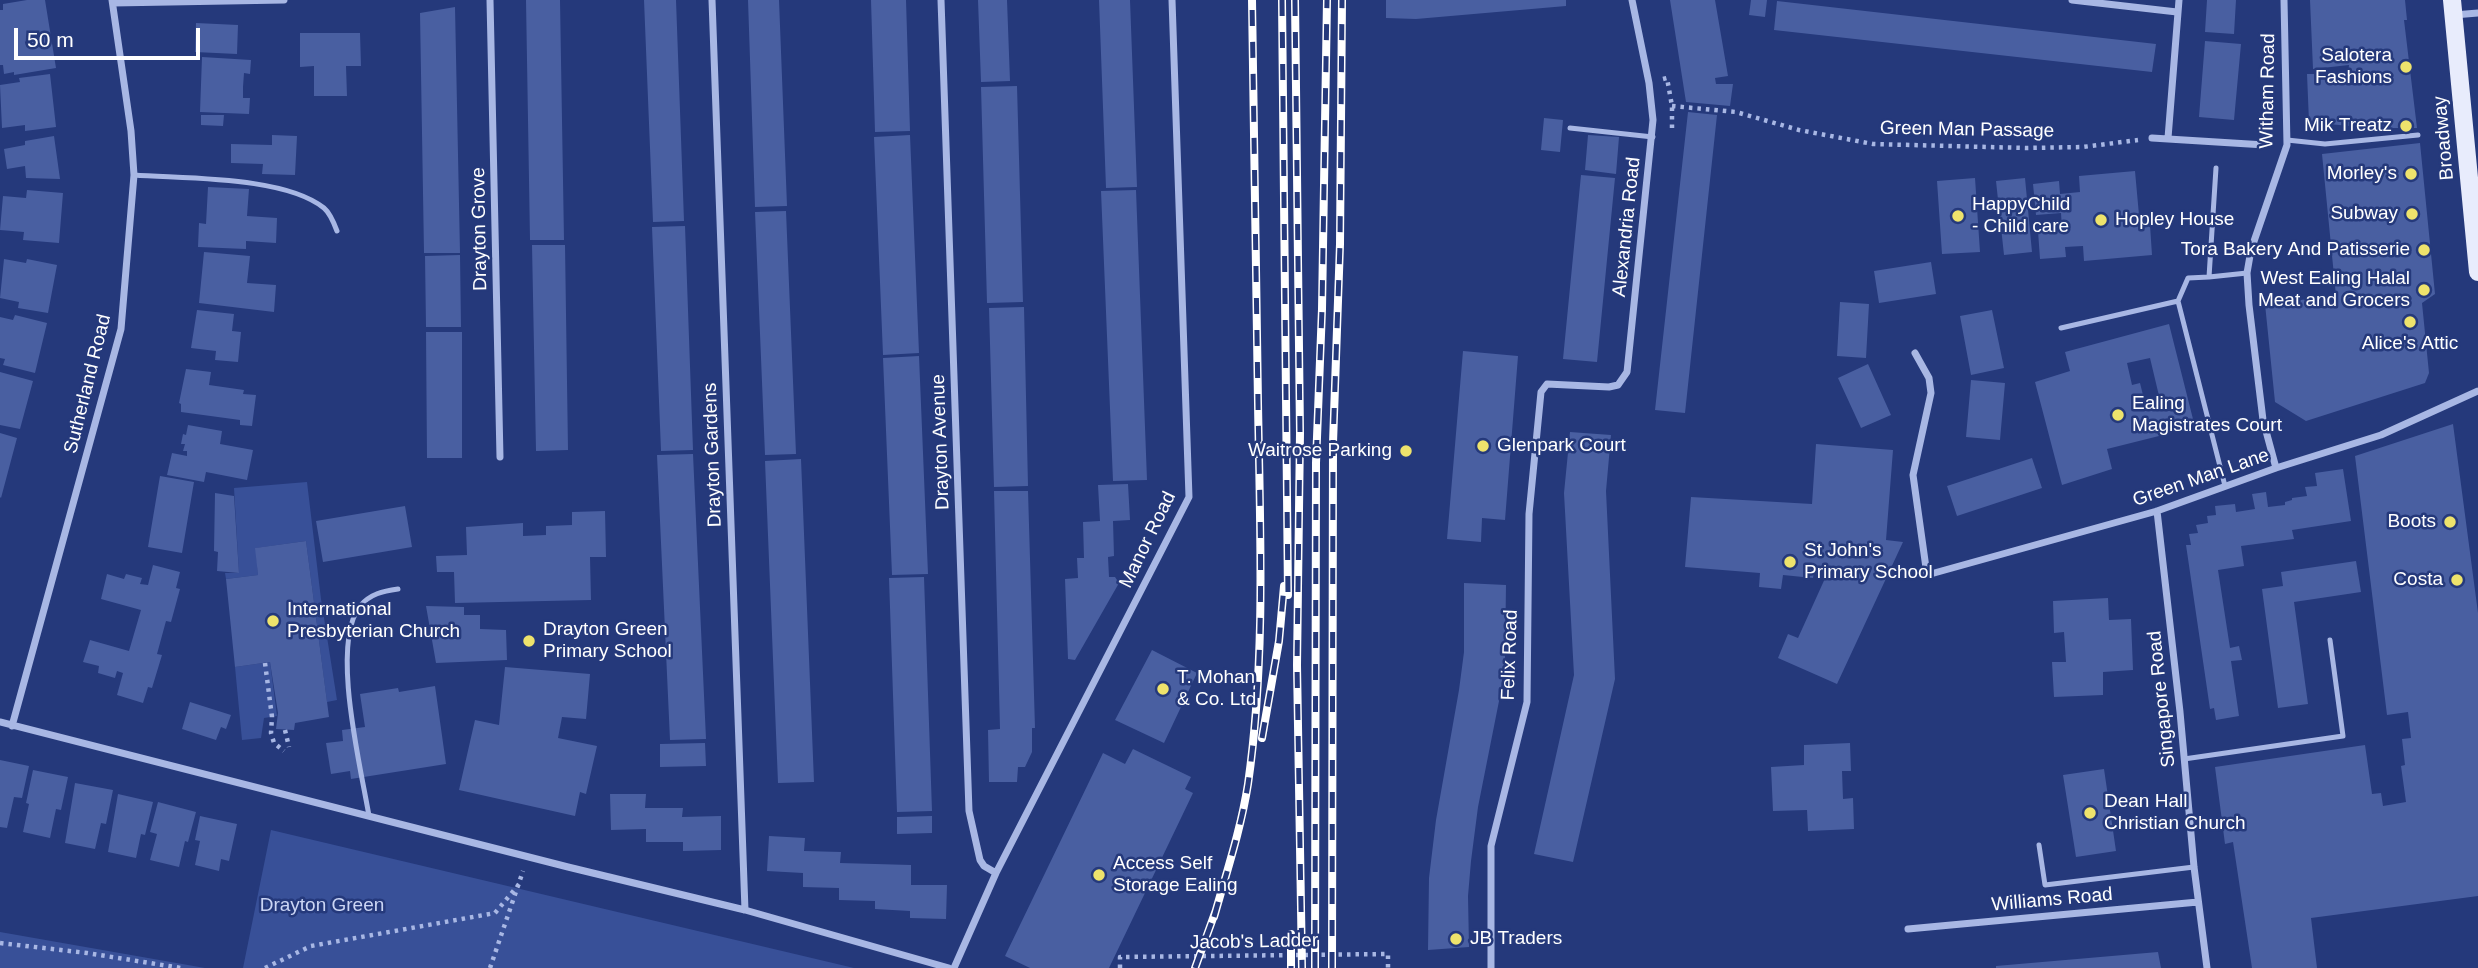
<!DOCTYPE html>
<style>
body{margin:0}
#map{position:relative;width:2478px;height:968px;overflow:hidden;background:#25397b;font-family:Helvetica,sans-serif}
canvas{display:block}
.scale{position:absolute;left:14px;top:28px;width:186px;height:32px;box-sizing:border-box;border:4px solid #fff;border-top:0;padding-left:9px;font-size:21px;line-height:24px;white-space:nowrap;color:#fff;-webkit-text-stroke:5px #25397b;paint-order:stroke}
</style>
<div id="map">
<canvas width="2478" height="968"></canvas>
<div class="scale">50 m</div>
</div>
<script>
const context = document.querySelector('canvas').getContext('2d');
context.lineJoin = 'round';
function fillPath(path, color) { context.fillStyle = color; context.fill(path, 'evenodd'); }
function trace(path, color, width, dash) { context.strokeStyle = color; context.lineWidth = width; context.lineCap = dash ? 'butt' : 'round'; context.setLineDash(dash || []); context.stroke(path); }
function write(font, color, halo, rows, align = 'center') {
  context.font = font + ' Helvetica,sans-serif'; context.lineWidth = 5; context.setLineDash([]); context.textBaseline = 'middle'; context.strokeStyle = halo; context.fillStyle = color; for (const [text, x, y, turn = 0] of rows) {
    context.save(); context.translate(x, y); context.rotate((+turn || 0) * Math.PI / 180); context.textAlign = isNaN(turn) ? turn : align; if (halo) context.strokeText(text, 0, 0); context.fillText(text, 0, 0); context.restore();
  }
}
const green = new Path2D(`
 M307 482 321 599 337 700 327 702 306 541 256 548 258 575 226 579 225 573H239L234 488Z
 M270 662 277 716 264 718 261 738 242 740 235 667Z
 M271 830 854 968H243Z
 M0 932 205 968H0Z`);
const building = new Path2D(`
 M27 0H45L56 68 14 75V72L4 74 3 65H0V10H3V4Z
 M526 0H560L564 240H530Z
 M644 0H676L684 221 653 222Z
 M748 0H779L787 206 755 207Z
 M871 0H906L910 131 875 132Z
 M978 0H1007L1010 81 981 82Z
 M1099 0H1130L1137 187 1106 188Z
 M1386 0H1566V6L1416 19 1386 18Z
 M1670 0H1715L1728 76 1715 78 1716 84H1733L1730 106 1686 102Z
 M1751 0H1767L1765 17 1749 15Z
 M2207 0H2236L2234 34 2205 32Z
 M2310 0H2405L2407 20H2404L2417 128H2369L2309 122 2307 74H2348L2349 65 2313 69Z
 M1777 1 2156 44 2152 72 1774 30Z
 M455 7 460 253H424L420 13Z
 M196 23 238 25 237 54 195 52Z
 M300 33H360L361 66H346L347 96H314V66L300 67Z
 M2205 41 2241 44 2234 120 2199 117Z
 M202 57 251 60 250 74 244 73 243 87V98H250L249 114 200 112Z
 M50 74 56 127 25 131V125L2 128 0 85 20 82 19 78Z
 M1017 86 1023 302 987 303 981 87Z
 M1688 112 1717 115 1685 413 1655 410Z
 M201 115H224L223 126 201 125Z
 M1544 118 1563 120 1560 152 1541 150Z
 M272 135 297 136 295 175 262 174 263 164 231 163V144L272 145Z
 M910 135 919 353 883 355 874 137Z
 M1588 135 1619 137 1616 174 1585 170Z
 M54 136 60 179 26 178 25 166 7 169 4 149 25 145V141Z
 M2420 143 2435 294 2422 303 2429 373 2425 383 2306 421 2275 402 2265 304 2336 296 2322 154Z
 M2135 171 2140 226 2150 225 2152 255 2084 261 2083 246 2065 247 2066 257 2040 259 2038 231 2062 229 2061 213 2036 215 2033 184 2059 181 2060 194 2080 192 2079 176Z
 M1581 175 1615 178 1597 362 1563 359Z
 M1975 178 1980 252 1942 254 1937 181Z
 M2025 178 2032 252 2004 255 1996 181Z
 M208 187 249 189 247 216 277 218 276 243 246 241V249L198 247 199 223 206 224Z
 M27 190 63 193 59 243 23 240 24 232 0 230 3 196 26 198Z
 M1136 190 1147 480 1113 481 1101 191Z
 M786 211 796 454 765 455 755 212Z
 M685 226 693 450 661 451 652 227Z
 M532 245H565L568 450 536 451Z
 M204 252 250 256 247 283 276 285 274 312 199 303Z
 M460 255 461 327H426L425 256Z
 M4 259 26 263 27 259 57 265 48 313 18 308 19 302 0 298Z
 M1931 262 1936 294 1879 303 1874 271Z
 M1840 302 1869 304 1866 358 1837 356Z
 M1024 307 1028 486 994 487 989 308Z
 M197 310 234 314 232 331 241 332 238 362 215 360 216 351 191 348Z
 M1992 310 2004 368 1971 375 1960 316Z
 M15 315 47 323 35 373 3 365 5 359 0 358V317L13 320Z
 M2169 324 2195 427 2107 449 2112 469 2062 485 2035 382 2070 371 2065 352ZM2150 358 2160 400 2145 403 2140 383 2132 385 2127 363Z
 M426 332H462V458H427Z
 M1463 351 1518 356 1505 520 1482 518 1481 542 1447 539Z
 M919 356 928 574 892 575 883 358Z
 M1868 364 1891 415 1861 428 1838 378Z
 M186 369 211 372 209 385 244 390 243 394 256 395 252 426 240 425V420L181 412V404L179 403Z
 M0 372 33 381 20 429 0 425Z
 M1971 380 2005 383 2000 440 1966 437Z
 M2453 424 2478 613V896L2311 918 2317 968H2252L2233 842 2225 844 2215 767 2365 745 2372 794 2381 793 2383 806 2406 802 2401 766 2405 765 2402 739 2411 738 2408 712 2387 715 2355 456Z
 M188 425 222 431 220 444 253 450 247 480 206 472 204 482 167 475 172 453 187 456V451H183L185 444H181L183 434 186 435Z
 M1570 432 1611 435 1606 491 1615 679 1573 862 1534 854 1574 675 1564 493Z
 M0 433 17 438 1 498 0 497Z
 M1816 444 1893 450 1886 540 1903 542 1837 684 1778 658 1788 634 1798 638 1827 574 1814 572 1813 578 1783 575 1781 589 1759 587 1760 573 1685 567 1691 497 1812 504Z
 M693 454 706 739 670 740 657 455Z
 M2032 458 2042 488 1957 516 1947 486Z
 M801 459 814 782 778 783 765 461Z
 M2343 469 2351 521 2292 530 2294 539 2241 546 2244 566 2218 570 2230 648 2239 646 2242 660 2231 661 2239 716 2216 720 2214 708 2210 709 2186 545H2191L2189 534 2198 533 2196 525 2208 523 2207 516 2216 515 2215 506 2235 504 2236 512 2255 509 2252 494 2266 492 2268 507 2285 505V502L2292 500V498L2307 496 2305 487 2317 486 2315 473Z
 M160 476 194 482 182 553 148 547Z
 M1128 484 1130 520 1113 521 1114 556 1108 557 1109 577H1115L1119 583 1075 660 1068 659 1065 579 1078 578 1077 558H1084L1083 522 1100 521 1098 485Z
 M994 491H1028L1035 728H1032V752L1025 767H1018L1017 782H989L988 730 1000 729Z
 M215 493 234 496 239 573 217 571 218 552 214 551Z
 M405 506 412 547 323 562 316 521Z
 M605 511 606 557H590L591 600 455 603 454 572H437L436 556 467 555 466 527 523 523V536L546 535V526L572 525V512Z
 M306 541 329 717 295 723 294 730 276 729 278 713 270 662 235 667 226 579 258 575 255 548Z
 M2356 561 2361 592 2294 602 2308 704 2278 708 2262 589 2283 586 2281 572Z
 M153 565 180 572 176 588 180 589 171 622 166 621 157 654 162 655 152 688 148 687 143 703 117 695 123 673 117 671 115 678 98 673 99 666 83 662 90 640 129 651 141 610 101 599 107 574 124 579 126 574 142 578 140 584 148 585Z
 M924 577 932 811 897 812 889 578Z
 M1464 583 1506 585 1505 657 1500 696 1478 807 1471 861 1468 896 1469 947 1428 950 1429 878 1436 820 1459 690 1464 652Z
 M2108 598 2109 620 2131 619 2133 670 2103 672V695L2054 697 2052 662H2066L2064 632 2054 633 2053 601Z
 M426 606 464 607V615H480V629L506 630 507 660 436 663Z
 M1152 650 1197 673 1164 743 1115 720Z
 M505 667 590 674 586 719 562 717 558 738 597 746 586 794 580 792 575 816 459 790 475 720 499 725Z
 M435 686 446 764 351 779 350 771 331 774 326 743 343 741 342 730 365 727 360 694 398 688 399 692Z
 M190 702 231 715 226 729 221 727 216 740 182 729Z
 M705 743 706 766 660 767V744Z
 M1850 743 1851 771H1842L1843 799 1853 798 1854 829 1808 831 1807 810 1773 811 1771 767 1804 765V745Z
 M1133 749 1191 777 1185 789 1193 793 1109 968H1030L1005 956 1103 753 1125 764Z
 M0 760 29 766 22 798 14 797 7 828 0 827Z
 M2104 769 2116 851 2076 857 2063 775Z
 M33 770 68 777 61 810 56 809 50 838 23 832 29 804 26 803Z
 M75 783 113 790 106 824 101 823 95 849 65 843Z
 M118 794 153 802 145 835 141 834 136 858 108 852Z
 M610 794H646L645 808H683L682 817 721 816V850L683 851V842H646V829L611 830Z
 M158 802 196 812 188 842 185 841 179 867 150 860 157 834 150 832Z
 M200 816 237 824 229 861 221 859 219 871 195 865 200 841 195 840Z
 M932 816V833L897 834V817Z
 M769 836 805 838 804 851 841 852 840 863 911 865V885H947L946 919 910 918V911L875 909V901L839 900V888L803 887V873L767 871Z
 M2158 952 2161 968H1996V966Z`);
const path = new Path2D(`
 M1663 79 1667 78 1672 106V130
 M1672 106 1736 112 1799 130 1873 144 2026 148 2083 147 2138 140
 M265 663 272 717 271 733 274 743 284 751
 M285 730 289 747
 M0 943 87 953 181 968
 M265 968 311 946 495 913 520 883
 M490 968 523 871
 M1120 968V957L1388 954V968`);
const lane = new Path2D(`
 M1570 128 1653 137
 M2287 140 2325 144 2418 135
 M2216 168 2209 277 2247 273
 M134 175C186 179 284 176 324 208 330 213 334 223 337 231
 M2178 301 2188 278 2209 277
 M2061 328 2178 301 2225 486
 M2184 759 2343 736 2330 640
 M369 816C361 768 330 644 360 606 370 594 383 591 398 589
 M2039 845 2045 885 2194 867`);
const street = new Path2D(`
 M490 0 500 457
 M712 0 745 910
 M941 0 969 811 980 860 984 866 996 873
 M2072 0 2177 12
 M113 3 284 0
 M2454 15 2478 13
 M2152 138 2265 145
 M2168 138 2179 0
 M1915 353 1929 378 1931 393 1913 475 1927 575 2157 511 2276 468 2381 435 2478 391
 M2276 468 2263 420 2249 305 2247 273 2251 250 2287 145 2284 0
 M2157 511 2180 712 2194 867 2207 968
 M0 722 568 867 745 910 949 968
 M12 726 121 329 134 175 131 131 112 0
 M1908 929 2198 902
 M954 968 996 873 1189 497 1172 0
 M1491 968V846L1527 702 1529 514 1541 392 1547 384 1609 387 1618 385 1627 372 1653 120 1649 83 1632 0`);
const primary = new Path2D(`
 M2452 0 2478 272`);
const rail = new Path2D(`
 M1282 0 1288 595
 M1295 0 1300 433 1297 665 1302 968
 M1262 738 1279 641 1284 586
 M1214 917C1226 874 1241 829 1248 784 1266 658 1260 530 1258 403 1256 269 1254 134 1252 0
 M1291 934V968
 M1195 968 1216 910
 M1315 968 1316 463 1322 309 1327 0
 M1332 968 1333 443 1340 244 1342 0`);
const markers = [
 [2406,67,7,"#eee36c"],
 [2406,126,7,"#eee36c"],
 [2411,174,7,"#eee36c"],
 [2412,214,7,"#eee36c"],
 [1958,216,7,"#eee36c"],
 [2101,220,7,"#eee36c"],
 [2424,250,7,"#eee36c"],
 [2424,290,7,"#eee36c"],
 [2410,322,7,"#eee36c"],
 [2118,415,7,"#eee36c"],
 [1483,446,7,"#eee36c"],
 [1406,451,7,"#eee36c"],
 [2450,522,7,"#eee36c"],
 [1790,562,7,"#eee36c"],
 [2457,580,7,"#eee36c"],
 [273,621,7,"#eee36c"],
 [529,641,7,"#eee36c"],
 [1163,689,7,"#eee36c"],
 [2090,813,7,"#eee36c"],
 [1099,875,7,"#eee36c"],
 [1456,939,7,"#eee36c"]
];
const poiNames = [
 ["Salotera",2392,56,"right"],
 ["Fashions",2392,78,"right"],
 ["Mik Treatz",2392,126,"right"],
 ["Morley's",2397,174,"right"],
 ["HappyChild",1972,205],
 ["- Child care",1972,227],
 ["Subway",2398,214,"right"],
 ["Hopley House",2115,220],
 ["Tora Bakery And Patisserie",2410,250,"right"],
 ["West Ealing Halal",2410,279,"right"],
 ["Meat and Grocers",2410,301,"right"],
 ["Alice's Attic",2410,344,"center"],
 ["Ealing",2132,404],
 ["Magistrates Court",2132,426],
 ["Glenpark Court",1497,446],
 ["Waitrose Parking",1392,451,"right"],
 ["Boots",2436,522,"right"],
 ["St John's",1804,551],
 ["Primary School",1804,573],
 ["Costa",2443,580,"right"],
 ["International",287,610],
 ["Presbyterian Church",287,632],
 ["Drayton Green",543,630],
 ["Primary School",543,652],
 ["T. Mohan",1177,678],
 ["& Co. Ltd",1177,700],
 ["Dean Hall",2104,802],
 ["Christian Church",2104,824],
 ["Access Self",1113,864],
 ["Storage Ealing",1113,886],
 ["JB Traders",1470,939]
];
const streetNames = [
 ["Witham Road",2268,91,-89],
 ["Green Man Passage",1967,130,1],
 ["Broadway",2444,138,-95],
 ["Alexandria Road",1627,227,-84],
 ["Drayton Grove",480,229,-91],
 ["Sutherland Road",88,384,-76],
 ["Drayton Avenue",941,442,-92],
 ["Drayton Gardens",713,455,-92],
 ["Green Man Lane",2201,478,-19],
 ["Manor Road",1148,540,-64],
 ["Felix Road",1510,655,-88],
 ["Singapore Road",2162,699,-96],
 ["Williams Road",2052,900,-5],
 ["Jacob's Ladder",1254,942,-1]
];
const parkNames = [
 ["Drayton Green",322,906]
];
fillPath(green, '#385098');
fillPath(building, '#495fa1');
trace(path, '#a8b7e4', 4.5, [3.5, 5]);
trace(lane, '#a8b7e4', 5);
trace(street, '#a8b7e4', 7);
trace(primary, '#e8ecfc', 18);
trace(rail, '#fff', 8);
trace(rail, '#25397b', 5, [16]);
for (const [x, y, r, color] of markers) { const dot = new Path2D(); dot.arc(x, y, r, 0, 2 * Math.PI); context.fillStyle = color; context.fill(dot); trace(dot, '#25397b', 2.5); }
write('19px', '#fff', '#25397b', poiNames, 'left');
write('19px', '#fff', '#25397b', streetNames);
write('19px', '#cbd5f4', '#25397b', parkNames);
</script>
